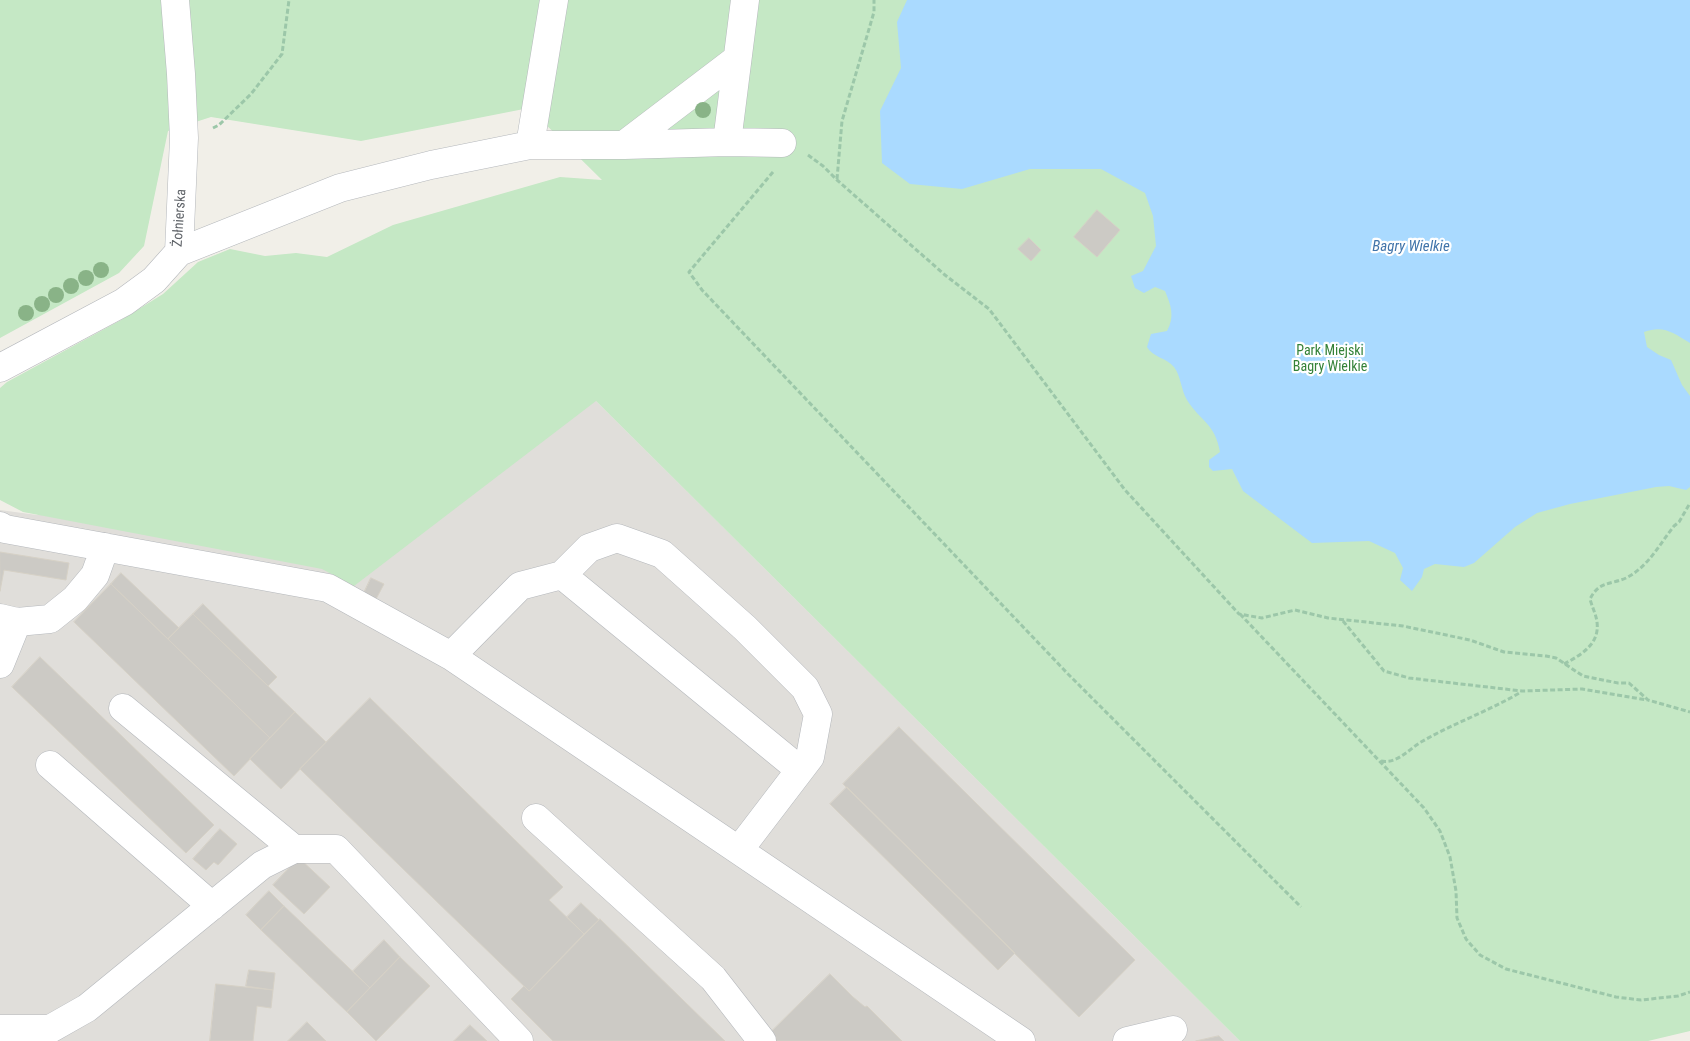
<!DOCTYPE html>
<meta charset="utf-8">
<style>
body{margin:0}
canvas{display:block;background:#f1efe8}
</style>
<canvas width="1690" height="1041"></canvas>
<script>
const context = document.querySelector('canvas').getContext('2d');
context.lineJoin = 'round';
function fillPath(path, color) { context.fillStyle = color; context.fill(path, 'evenodd'); }
function trace(path, color, width, dash) { context.strokeStyle = color; context.lineWidth = width; context.lineCap = dash ? 'butt' : 'round'; context.setLineDash(dash || []); context.stroke(path); }
function write(font, color, halo, rows, align = 'center') {
  context.font = font + ' "Roboto Condensed",sans-serif'; context.lineWidth = 4.5; context.setLineDash([]); context.textBaseline = 'middle'; context.strokeStyle = halo; context.fillStyle = color; for (const [text, x, y, turn = 0] of rows) {
    context.save(); context.translate(x, y); context.rotate((+turn || 0) * Math.PI / 180); context.textAlign = isNaN(turn) ? turn : align; if (halo) context.strokeText(text, 0, 0); context.fillText(text, 0, 0); context.restore();
  }
}
const industrial = new Path2D(`
 M593 398 1240 1041H0V510L37 515Z`);
const green = new Path2D(`
 M0 0H1690V1031L1648 1041H1240L596 401 354 586 322 569 23 512 0 500V388L7 382 121 320 163 294 198 262 230 249 265 256 296 253 327 257 393 225 560 177 602 180 529 108 361 141 211 117 168 131 144 246 119 273 0 338Z`);
const water = new Path2D(`
 M907 0H1690V343C1673 333 1664 325 1644 332L1647 347 1659 355 1671 360 1682 385 1690 396V487L1686 490 1669 486 1656 487 1570 504 1537 513 1515 527 1474 563 1464 567 1435 564 1424 569 1422 577 1412 591 1400 580 1403 568 1395 553 1369 541 1312 543 1243 491 1232 469 1213 471 1209 467V460L1220 452C1215 423 1200 421 1187 400 1181 390 1181 376 1174 367 1167 358 1152 357 1147 347L1151 334 1167 331C1175 317 1171 305 1165 291L1155 287 1144 293 1135 288 1131 276 1143 271 1156 246 1153 216 1145 193 1101 169H1030L962 189 910 184 882 163 880 111 901 68 897 22Z`);
const building = new Path2D(`
 M1097 210 1120 230 1097 257 1074 237Z
 M1029 238 1041 250 1031 261 1018 249Z
 M0 552 69 563 66 580 4 570 0 591Z
 M121 573 179 628 168 639 111 584Z
 M371 578 384 584 376 599 364 593Z
 M111 584 270 738 234 776 74 622Z
 M203 604 277 677 268 686 193 614Z
 M193 614 295 712 270 738 168 639Z
 M40 657 214 825 186 853 12 687Z
 M370 698 563 887 549 900 584 934 529 991 300 769Z
 M295 712 326 742 281 789 250 759Z
 M899 727 1135 960 1079 1017 843 784Z
 M847 787 1015 953 998 970 830 804Z
 M220 829 237 844 218 865 214 862 206 870 193 859Z
 M299 858 330 887 304 914 273 885Z
 M269 891 284 906 261 930 246 915Z
 M581 903 599 920 584 934 567 917Z
 M284 906 370 988 347 1012 261 930Z
 M600 919 725 1041H553L511 999 524 986 529 991Z
 M384 940 400 957 370 988 353 971Z
 M400 957 430 986 376 1041 347 1012Z
 M249 970 275 973 273 990 246 986Z
 M830 974 853 997 865 1007 867 1006 902 1041H776L769 1034Z
 M216 984 273 990 271 1008 257 1006 253 1041H210Z
 M307 1022 326 1041H288Z
 M470 1025 487 1041H454Z
 M1219 1036 1224 1041H1196Z`);
const path = new Path2D(`
 M213 128 219 125 251 94 282 54 289 0
 M808 155 823 166 837 180 945 275 989 309 1125 490 1239 614 1262 618 1295 610 1328 618 1403 626 1470 640 1504 652 1546 656 1556 658 1583 676 1618 683H1629L1648 700 1690 712
 M773 172 689 272 702 290 1068 674 1301 907
 M837 179 842 121 874 12V0
 M1240 614 1424 808 1440 831 1450 857 1456 891 1457 918 1466 939 1480 955 1506 969 1616 997 1641 1000 1678 996 1690 992
 M1343 621 1384 671 1409 678 1522 691 1582 689 1647 700
 M1564 664C1581 655 1600 644 1597 622 1596 614 1592 607 1590 599 1599 581 1610 585 1626 578 1648 567 1659 545 1674 526L1679 522 1690 503
 M1381 761C1397 764 1408 750 1421 742 1454 723 1489 711 1521 692`);
const minor = new Path2D(`
 M727 142 745 0
 M530 145 554 0
 M624 145 737 59
 M179 252 340 188 431 165 530 145H624L727 142 782 143
 M0 368 124 302 154 280 179 252 184 138 181 74 175 0
 M0 526 5 529 328 588 451 656 1021 1041
 M562 575 800 770
 M0 618 17 622 50 619 75 599 95 575 105 547
 M451 656 520 586 562 575 589 548 617 538 662 554 745 628 805 688 818 714 810 757 739 850
 M0 664 17 622
 M123 708 294 849
 M50 765 212 906
 M536 818 713 978 762 1041
 M0 1029H50L87 1008 262 865 294 849H336L519 1041
 M1127 1041 1173 1030`);
const trees = [
 [703,110],
 [101,270],
 [86,278],
 [71,286],
 [56,295],
 [42,304],
 [26,313]
];
const streetNames = [
 ["Żołnierska",180,218,-86]
];
const parkNames = [
 ["Park Miejski",1330,351],
 ["Bagry Wielkie",1330,367]
];
const waterNames = [
 ["Bagry Wielkie",1411,247]
];
fillPath(industrial, '#e0deda');
fillPath(green, '#c5e8c5');
fillPath(water, '#aadaff');
fillPath(building, '#cccac5');
trace(building, '#d6d1c6', 1);
trace(minor, '#b5b8bc', 29);
trace(path, '#9cc7a9', 3, [5, 2.5]);
trace(minor, '#fff', 28);
context.fillStyle = '#89b387';
for (const [x, y] of trees) { context.beginPath(); context.arc(x, y, 8, 0, 2 * Math.PI); context.fill(); }
write('14px', '#5f6368', '#fff', streetNames);
write('14px', '#348238', '#fff', parkNames);
write('italic 15px', '#4174aa', '#fff', waterNames);
</script>
